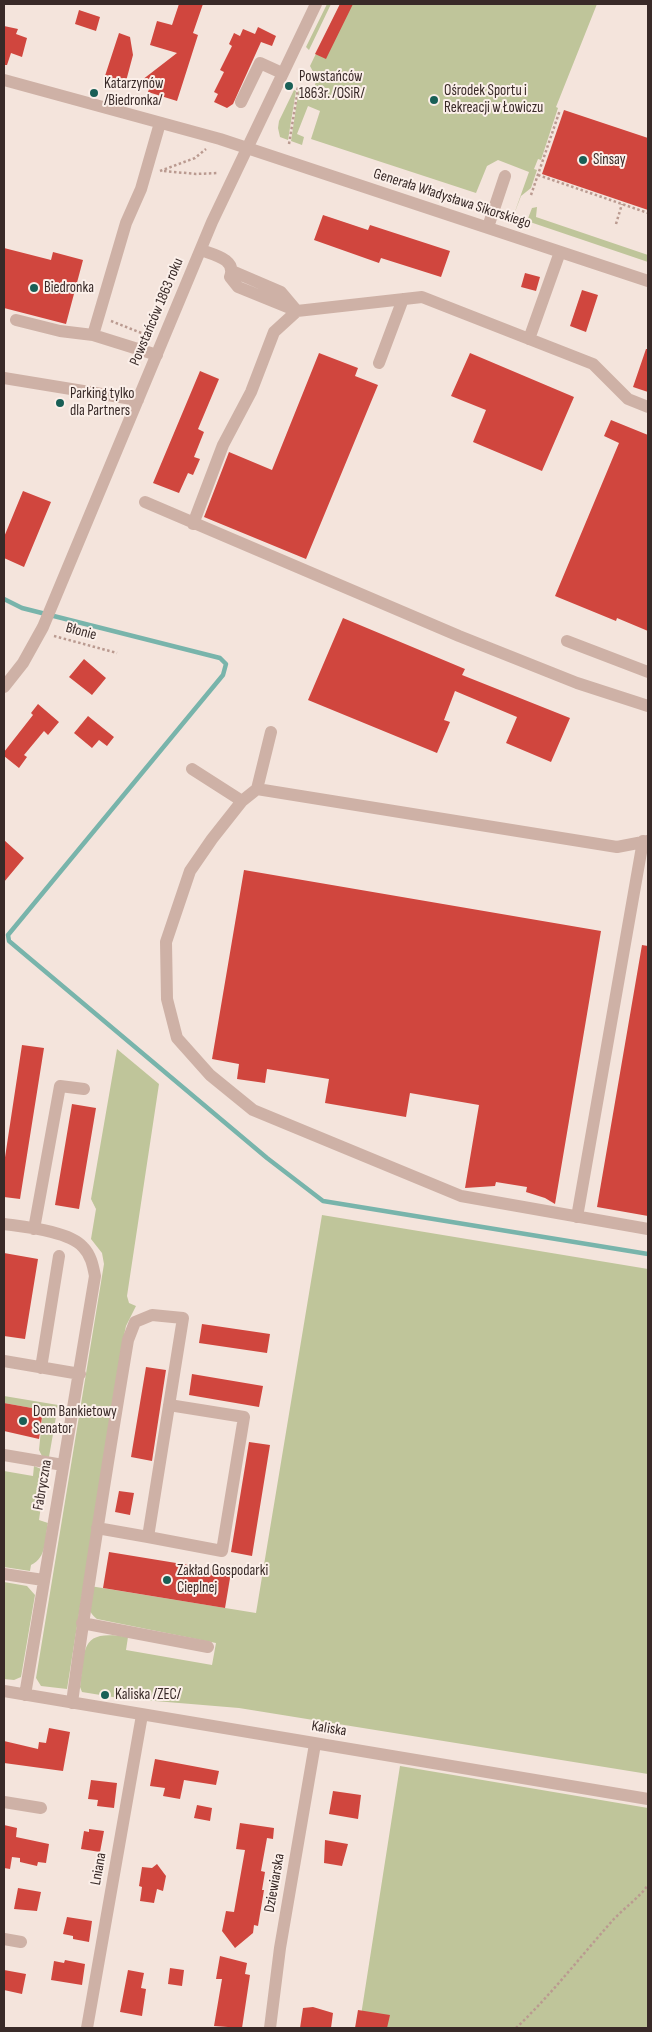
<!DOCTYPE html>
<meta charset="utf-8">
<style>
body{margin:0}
#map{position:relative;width:652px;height:2032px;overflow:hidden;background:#f4e4dc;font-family:"Sofia Sans Condensed",sans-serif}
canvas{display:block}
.frame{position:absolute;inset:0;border:5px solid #392a28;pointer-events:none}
</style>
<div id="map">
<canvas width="652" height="2032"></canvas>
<div class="frame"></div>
</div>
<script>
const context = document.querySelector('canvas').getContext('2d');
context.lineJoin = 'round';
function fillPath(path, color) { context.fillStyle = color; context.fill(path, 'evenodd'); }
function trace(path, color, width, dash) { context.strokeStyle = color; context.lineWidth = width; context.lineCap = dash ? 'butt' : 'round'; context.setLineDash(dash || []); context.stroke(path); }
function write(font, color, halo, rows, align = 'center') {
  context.font = font + ' "Sofia Sans Condensed",sans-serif'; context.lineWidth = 4; context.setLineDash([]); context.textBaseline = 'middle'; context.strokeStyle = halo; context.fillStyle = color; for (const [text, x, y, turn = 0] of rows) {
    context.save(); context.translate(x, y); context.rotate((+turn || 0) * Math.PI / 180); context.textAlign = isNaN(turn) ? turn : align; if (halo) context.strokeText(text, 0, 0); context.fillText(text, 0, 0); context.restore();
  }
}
const green = new Path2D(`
 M327 4H331L309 50 306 47Z
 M340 4H597L556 107 558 108 541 160 538 159 534 169 537 170 531 188 521 196 513 217 529 172 498 160 487 166 476 193 311 139 320 111 308 106 297 134 304 137 302 145 291 141 299 88 312 93 317 79 310 66Z
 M294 90 296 91 288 140 280 137 278 128 279 121Z
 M537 207 536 217 648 255V262L527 221 532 208Z
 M117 1049 159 1084 127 1296 129 1303 136 1306 126 1326 121 1350 67 1689 41 1686 36 1678 104 1264 102 1253 91 1239 96 1209 91 1199Z
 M322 1215 648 1269V1774L239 1708 119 1698 82 1692 80 1687C85 1647 80 1629 128 1637L126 1650 212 1665 216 1643 97 1619C85 1610 89 1599 90 1586L256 1613Z
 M4 1396 58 1405 49 1457 42 1456 39 1450 43 1410 4 1403Z
 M34 1466 46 1471 39 1520 48 1523C45 1538 47 1558 31 1565L30 1571 4 1567V1471L33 1476Z
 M4 1582 27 1586 35 1595 21 1677 14 1680 4 1679Z
 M400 1766 648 1808V2028H359Z`);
const stream = new Path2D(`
 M4 599 22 608 220 658 226 664 223 675 8 935 9 941 267 1158 323 1201 648 1254`);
const building = new Path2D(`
 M179 4H203L193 33 198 35 177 101 148 92 151 83 142 80 177 53 150 45 157 21 172 25Z
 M340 4H353L326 59 315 54Z
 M79 10 100 17 96 31 75 24Z
 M4 26 18 29 16 34 27 38 22 57 11 53 7 65H4Z
 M258 27 276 36 272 46 261 42 233 104 227 108 214 102 218 94 214 92 224 72 220 70 232 46 229 44 234 33 240 36 243 29 255 34Z
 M119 33 130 37 133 55 125 85 104 79Z
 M564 110 648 138V210L542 174Z
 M323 215 368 230 370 225 450 251 441 277 381 258 379 263 314 240Z
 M4 248 51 260 53 252 83 260 66 324 4 308Z
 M525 273 540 277 536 291 521 287Z
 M582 290 598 295 586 332 570 326Z
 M646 349H648V392L633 387Z
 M319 353 358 368 355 376 378 385 306 559 204 517 229 452 272 470Z
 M470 353 574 397 542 471 473 442 486 410 451 396Z
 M200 371 219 379 198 429 204 432 194 457 200 459 193 475 188 473 179 493 153 483Z
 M611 420 648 435V631L617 618 616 621 555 596 619 443 604 436Z
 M23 491 51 502 24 567 4 558V537Z
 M343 618 465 669 462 675 570 718 551 762 506 743 517 717 455 691 444 720 450 722 437 753 308 700Z
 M84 659 106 678 92 695 69 677Z
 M38 704 59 722 48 735 44 731 24 755 27 757 19 768 4 756V752L33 715 31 713Z
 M88 716 114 737 107 746 99 740 92 748 74 733Z
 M4 840 24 858 4 882Z
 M244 870 601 931 555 1204 545 1198 526 1192 527 1187 496 1182 495 1186 465 1188 479 1105 410 1093 406 1117 325 1103 329 1079 267 1069 265 1083 237 1079 239 1064 212 1059Z
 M642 945 648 946V1216L597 1207Z
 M22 1045 44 1048 20 1199 4 1197V1164Z
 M72 1104 96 1108 79 1209 55 1205Z
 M4 1253 38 1259 25 1339 4 1336Z
 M202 1324 270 1334 267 1353 199 1343Z
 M146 1367 166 1370 152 1461 131 1457Z
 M192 1374 263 1386 259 1407 189 1395Z
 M4 1403 43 1410 39 1439 4 1431Z
 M249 1442 270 1445 252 1556 231 1552Z
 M119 1491 134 1493 130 1515 115 1512Z
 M109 1552 231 1572 225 1608 103 1588Z
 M49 1728 70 1732 63 1771 4 1763V1741L38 1749 39 1742 46 1743Z
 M155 1759 219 1771 216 1785 184 1780 180 1799 163 1796 165 1788 150 1786Z
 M91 1780 117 1783 114 1808 97 1806 98 1800 88 1799Z
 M333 1791 361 1795 358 1819 329 1814Z
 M197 1805 212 1808 210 1821 194 1818Z
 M240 1823 274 1828 273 1839 267 1838 261 1871 265 1872 262 1890H264L258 1926 254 1925 253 1933 235 1948 222 1931 226 1911 234 1912 245 1850 236 1849Z
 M4 1825 17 1828 16 1837 49 1844 46 1863 38 1862 37 1866 20 1862V1858L12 1857 10 1869 4 1868Z
 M89 1829 104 1831 100 1852 81 1849 84 1831 89 1832Z
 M325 1840 348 1844 342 1866 324 1863Z
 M157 1864 166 1876 163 1891 157 1889 154 1903 140 1901 142 1887 139 1886 142 1867 152 1868Z
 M18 1888 41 1892 37 1911 14 1909Z
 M67 1917 92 1921 89 1942 73 1939V1936L63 1934Z
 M220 1956 247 1963 245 1974 250 1975 242 2028 214 2026 222 1979H216Z
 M65 1960 85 1964 82 1985 51 1980 54 1961 64 1963Z
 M170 1968 184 1970 182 1986 168 1984Z
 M4 1970 26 1974 22 1994 4 1990Z
 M128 1970 144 1973 141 1988 146 1989 142 2016 120 2012Z
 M313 2007 333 2013 331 2028H300L303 2008Z
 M358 2010 390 2015 387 2028H355Z`);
const path = new Path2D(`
 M289 144 298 89 293 87
 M160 171 195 158 206 149
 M164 171 196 174 218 173
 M538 175 648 213
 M531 195 560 110
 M616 224 622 204
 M111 321 149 336
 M54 636 117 653
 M516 2028C551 1995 581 1956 613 1920 624 1908 639 1898 648 1885`);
const minor = new Path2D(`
 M4 80 220 139 648 281
 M241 102 260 63 282 73
 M488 227 505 176
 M201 250C214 255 237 259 230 277L238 287 297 311 422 297 593 364 628 399 648 407
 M16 320 60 331 93 335
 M529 339 560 252
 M157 355 93 335 126 223 141 189 160 123
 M379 363 403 299
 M4 378 138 400
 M145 502 459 636 577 683 648 706
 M193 524 223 445 251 392 274 332 297 311 281 292 232 271
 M567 641 648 672
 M4 687 23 663 43 627 212 222 316 4
 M192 769 242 801 257 789 617 847 648 841
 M257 789 271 732
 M242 801 212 839 190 871 166 942 167 999 177 1038 210 1075 253 1110 461 1196 648 1229
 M577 1217 643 841
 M4 1224C25 1227 69 1231 83 1247 91 1255 93 1266 95 1276L25 1695
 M34 1229 60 1086 84 1089
 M4 1361 80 1374
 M41 1368 59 1256
 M4 1455 63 1465
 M148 1537 222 1551 244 1417 169 1405
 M4 1574 43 1580
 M82 1623 208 1647
 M4 1691 648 1799
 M72 1703C88 1581 108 1461 128 1340L135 1322 152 1315 183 1318 148 1537 97 1528
 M4 1802 41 1808
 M4 1939 21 1942
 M87 2028 142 1715
 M270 2028 280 1948 315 1744`);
const markers = [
 [289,86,5,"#195f56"],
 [94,93,5,"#195f56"],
 [434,100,5,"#195f56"],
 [583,160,5,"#195f56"],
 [34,288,5,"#195f56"],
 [60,403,5,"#195f56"],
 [23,1421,5,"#195f56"],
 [167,1580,5,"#195f56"],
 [105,1695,5,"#195f56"]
];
const poiNames = [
 ["Powstańców",299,77],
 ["1863r. /OSiR/",299,94],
 ["Katarzynów",104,84],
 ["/Biedronka/",104,101],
 ["Ośrodek Sportu i",444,91],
 ["Rekreacji w Łowiczu",444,108],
 ["Sinsay",593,160],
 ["Biedronka",44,288],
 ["Parking tylko",70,394],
 ["dla Partners",70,411],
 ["Dom Bankietowy",33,1412],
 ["Senator",33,1429],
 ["Zakład Gospodarki",177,1571],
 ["Cieplnej",177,1588],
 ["Kaliska /ZEC/",115,1695]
];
const streetNames = [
 ["Generała Władysława Sikorskiego",452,199,18],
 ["Powstańców 1863 roku",157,312,-67],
 ["Błonie",81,632,15],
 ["Fabryczna",43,1485,-80],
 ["Kaliska",329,1729,9],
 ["Lniana",99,1869,-80],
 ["Dziewiarska",275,1883,-80]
];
fillPath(green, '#bfc59a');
trace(stream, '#78b4ab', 4.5);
fillPath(building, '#d0463e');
trace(path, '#ba9a90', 2.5, [2.5, 2.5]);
trace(minor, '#ceb1a6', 12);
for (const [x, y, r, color] of markers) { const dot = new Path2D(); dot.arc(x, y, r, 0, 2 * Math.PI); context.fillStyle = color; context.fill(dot); trace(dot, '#fbefe9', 2); }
write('15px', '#392a28', '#fbefe9', poiNames, 'left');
write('15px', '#392a28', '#fbefe9', streetNames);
</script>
